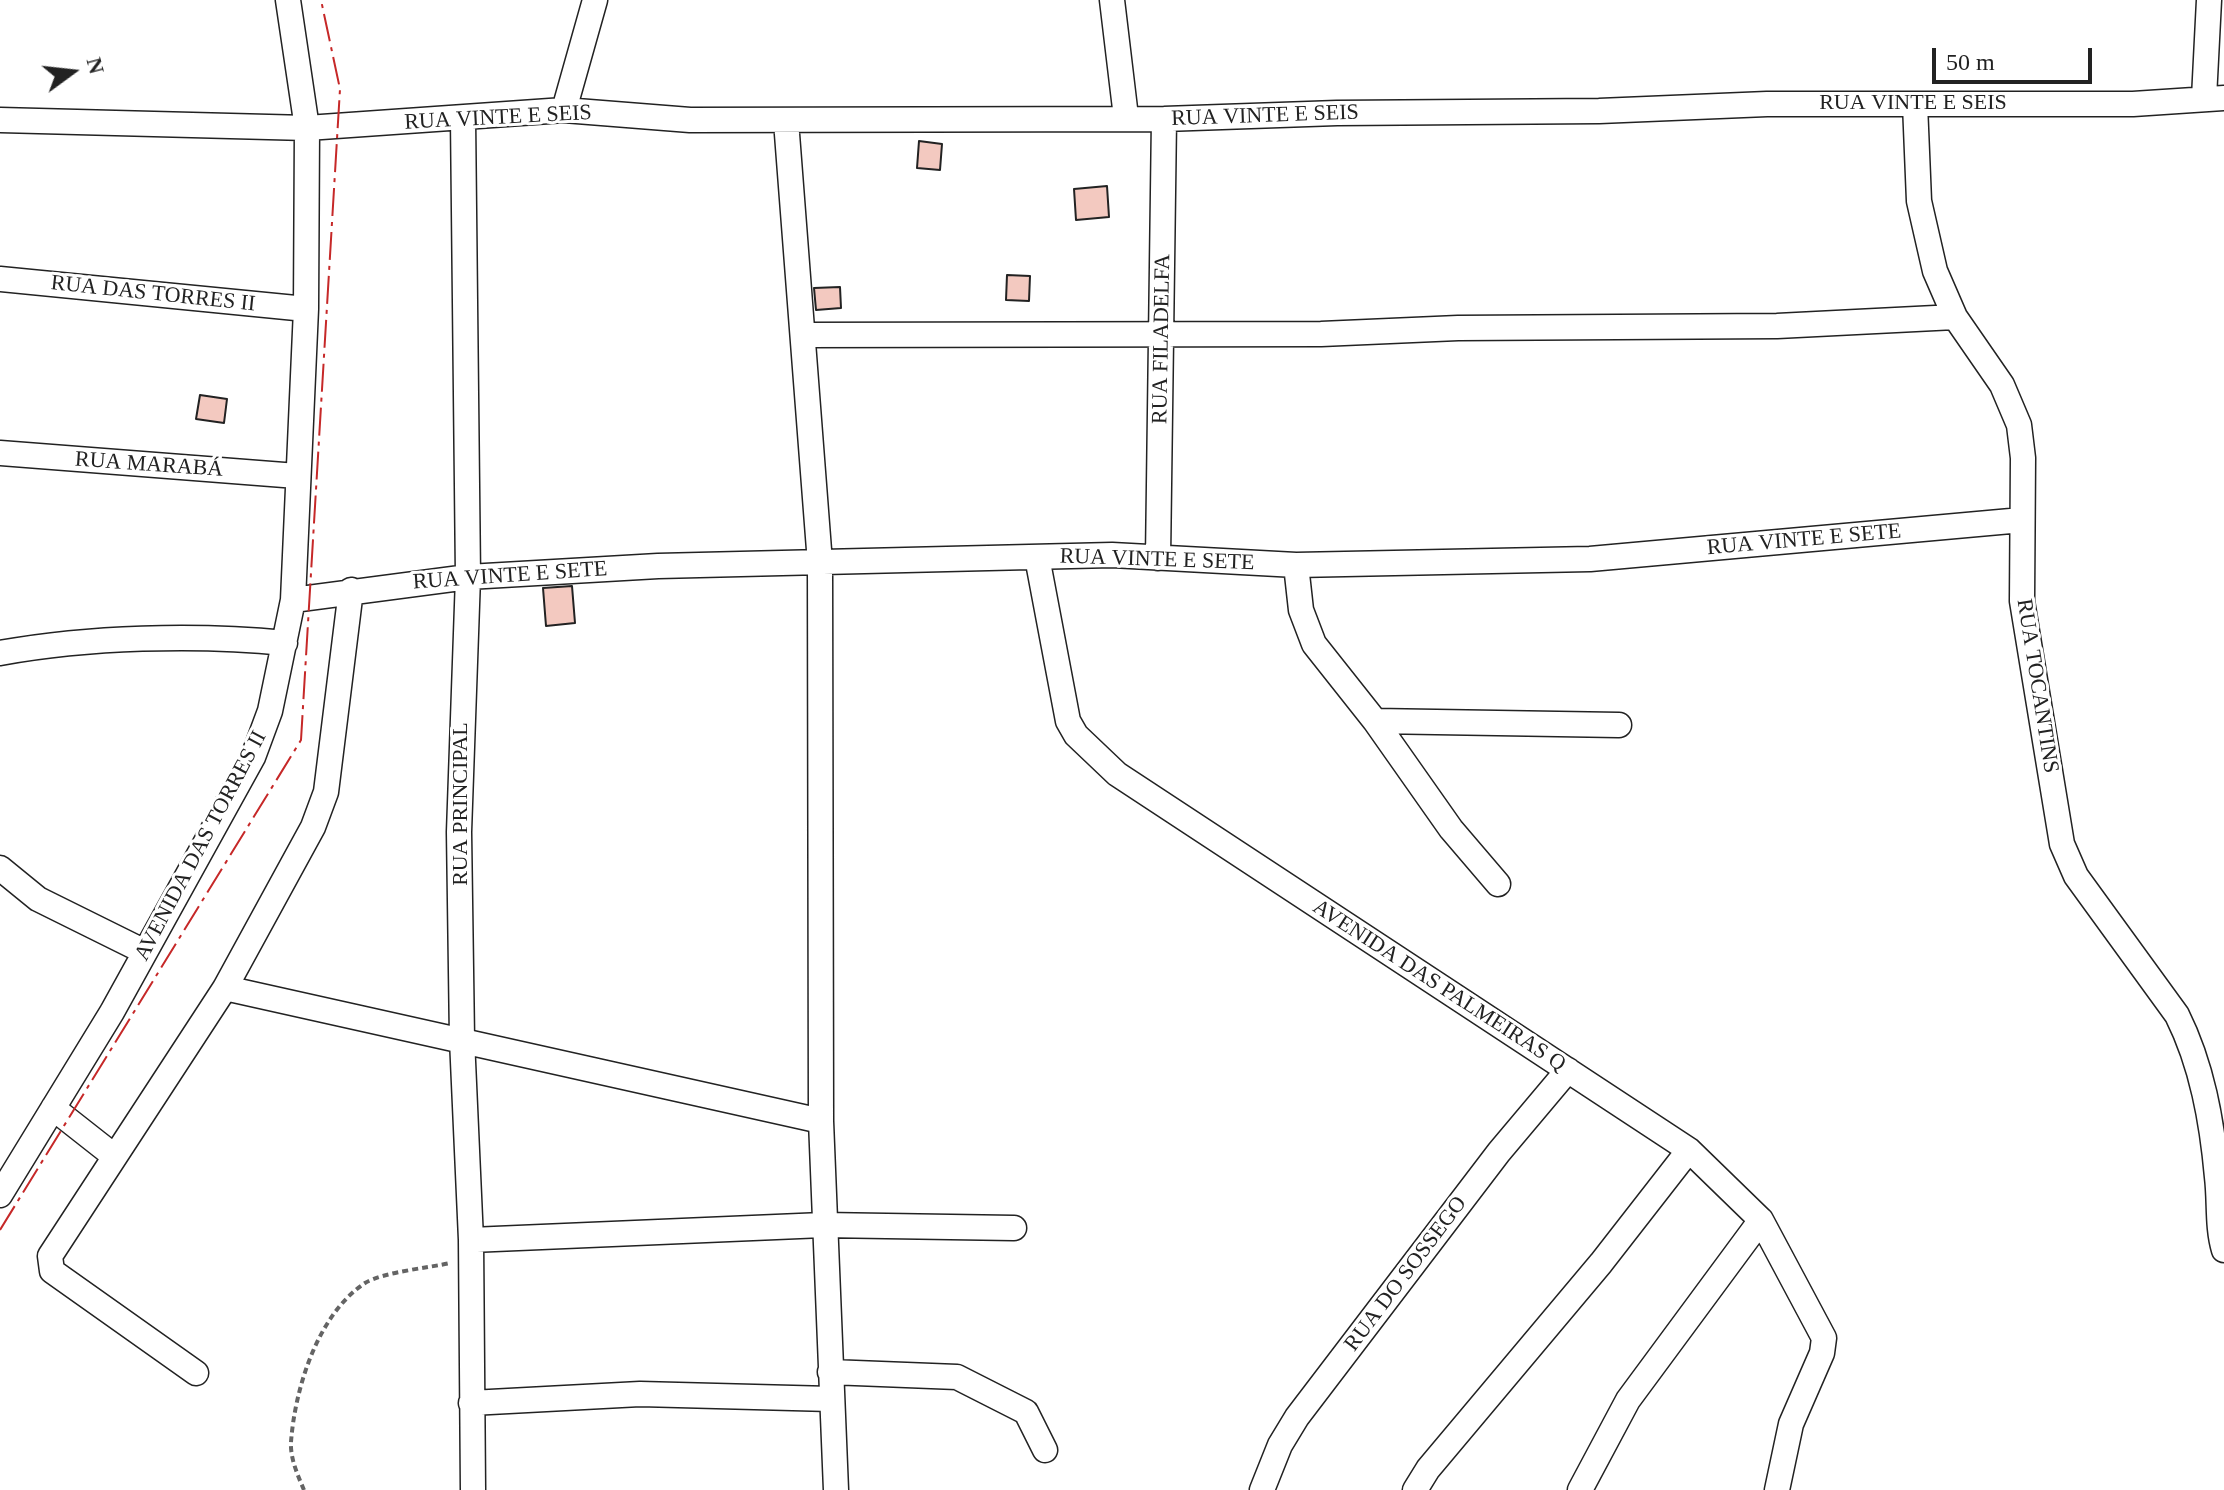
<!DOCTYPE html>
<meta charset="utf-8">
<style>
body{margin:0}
#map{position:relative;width:2224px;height:1490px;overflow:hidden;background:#fff;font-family:Georgia,serif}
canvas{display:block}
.north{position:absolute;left:32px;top:32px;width:80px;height:80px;-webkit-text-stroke:6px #fff;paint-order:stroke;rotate:75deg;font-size:22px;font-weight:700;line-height:32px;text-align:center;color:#222}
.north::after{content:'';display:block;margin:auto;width:28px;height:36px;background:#222;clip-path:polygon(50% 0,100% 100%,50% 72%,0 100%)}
.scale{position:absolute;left:1932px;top:48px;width:160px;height:36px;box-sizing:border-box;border:4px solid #222;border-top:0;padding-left:10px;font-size:24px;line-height:28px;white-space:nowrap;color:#222;-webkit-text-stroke:6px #fff;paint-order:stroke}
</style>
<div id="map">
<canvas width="2224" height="1490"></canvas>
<div class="north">N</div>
<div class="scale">50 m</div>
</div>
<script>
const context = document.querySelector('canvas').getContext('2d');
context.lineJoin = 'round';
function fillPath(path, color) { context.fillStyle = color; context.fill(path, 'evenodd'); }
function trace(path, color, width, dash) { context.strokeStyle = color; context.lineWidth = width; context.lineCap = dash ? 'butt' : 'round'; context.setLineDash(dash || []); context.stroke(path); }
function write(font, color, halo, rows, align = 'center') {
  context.font = font + ' Georgia,serif'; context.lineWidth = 6; context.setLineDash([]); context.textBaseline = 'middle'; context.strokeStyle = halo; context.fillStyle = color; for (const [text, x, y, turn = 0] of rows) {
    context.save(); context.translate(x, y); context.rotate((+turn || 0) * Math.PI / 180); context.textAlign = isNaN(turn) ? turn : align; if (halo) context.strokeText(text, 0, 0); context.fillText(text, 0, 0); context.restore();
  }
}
const building = new Path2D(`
 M919 141 942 144 940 170 917 168Z
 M1107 186 1109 217 1076 220 1074 189Z
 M1007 275 1030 276 1029 301 1006 300Z
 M840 287 841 308 816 310 814 288Z
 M200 395 227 399 224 423 196 419Z
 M572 586 575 623 546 626 543 588Z`);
const path = new Path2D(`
 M304 1490C298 1476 290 1458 291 1442 295 1388 318 1314 365 1283 383 1272 428 1268 450 1263`);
const minor = new Path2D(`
 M1112 0 1126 117
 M2204 98 2209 0
 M1915 104 1919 201 1935 271 1955 317 2002 385 2019 425 2023 458 2022 601 2062 844 2076 876 2177 1015C2202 1065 2212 1121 2217 1177 2220 1201 2217 1227 2224 1250
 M564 110 595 0
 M463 118 468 577 459 832 462 1039 471 1240 473 1490
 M0 120 307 128 564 110 690 120 1164 119 1337 113 1599 111 1767 104H2133L2224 98
 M786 121 820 563 821 1121 836 1490
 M0 279 306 309
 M803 335 1321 334 1458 328 1777 326 1955 317
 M0 453 297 476
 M1037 557 1068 721 1076 735 1117 774 1689 1150 1761 1220 1824 1338 1822 1353 1791 1424 1777 1490
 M1158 558 1164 119
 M1296 565 1301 610 1314 644 1375 721 1451 829 1498 884
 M293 600 468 577 658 566 1112 555 1296 565 1590 559 2022 520
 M0 653C88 637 196 634 285 643
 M1375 721 1619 725
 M0 868 38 899 145 952
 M225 988 821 1121
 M53 1108 114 1156
 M0 1195 112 1012 253 757 270 711 293 600 306 309 307 128 288 0
 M471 1240 823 1225 1014 1228
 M830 1372 957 1377 1026 1412 1045 1450
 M196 1373 52 1271 50 1256 225 988 313 827 326 792 351 590
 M471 1403 640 1394 831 1399
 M1262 1490 1280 1445 1297 1417 1499 1152 1568 1070
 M1415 1490 1428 1469 1601 1263 1689 1150
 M1580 1490 1628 1400 1761 1220`);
const power = new Path2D(`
 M0 1230 301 740 340 89 321 0`);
const streetNames = [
 ["RUA VINTE E SEIS",1913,103],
 ["RUA VINTE E SEIS",1265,116,-2],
 ["RUA VINTE E SEIS",498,118,-3],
 ["RUA DAS TORRES II",153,294,6],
 ["RUA FILADELFA",1162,339,-89],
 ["RUA MARABÁ",149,465,4],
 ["RUA VINTE E SETE",1804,540,-5],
 ["RUA VINTE E SETE",1157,560,2],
 ["RUA VINTE E SETE",510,576,-4],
 ["RUA TOCANTINS",2037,686,81],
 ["RUA PRINCIPAL",461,804,-90],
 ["AVENIDA DAS TORRES II",201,846,-62],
 ["AVENIDA DAS PALMEIRAS Q",1439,986,33],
 ["RUA DO SOSSEGO",1406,1274,-53]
];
fillPath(building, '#f3c9c0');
trace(building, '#222', 2);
trace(minor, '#222', 27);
trace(path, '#646464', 4, [6, 4]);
trace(minor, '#fff', 24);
trace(power, '#c62828', 2, [28, 6, 4, 6]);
write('22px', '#222', '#fff', streetNames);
</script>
